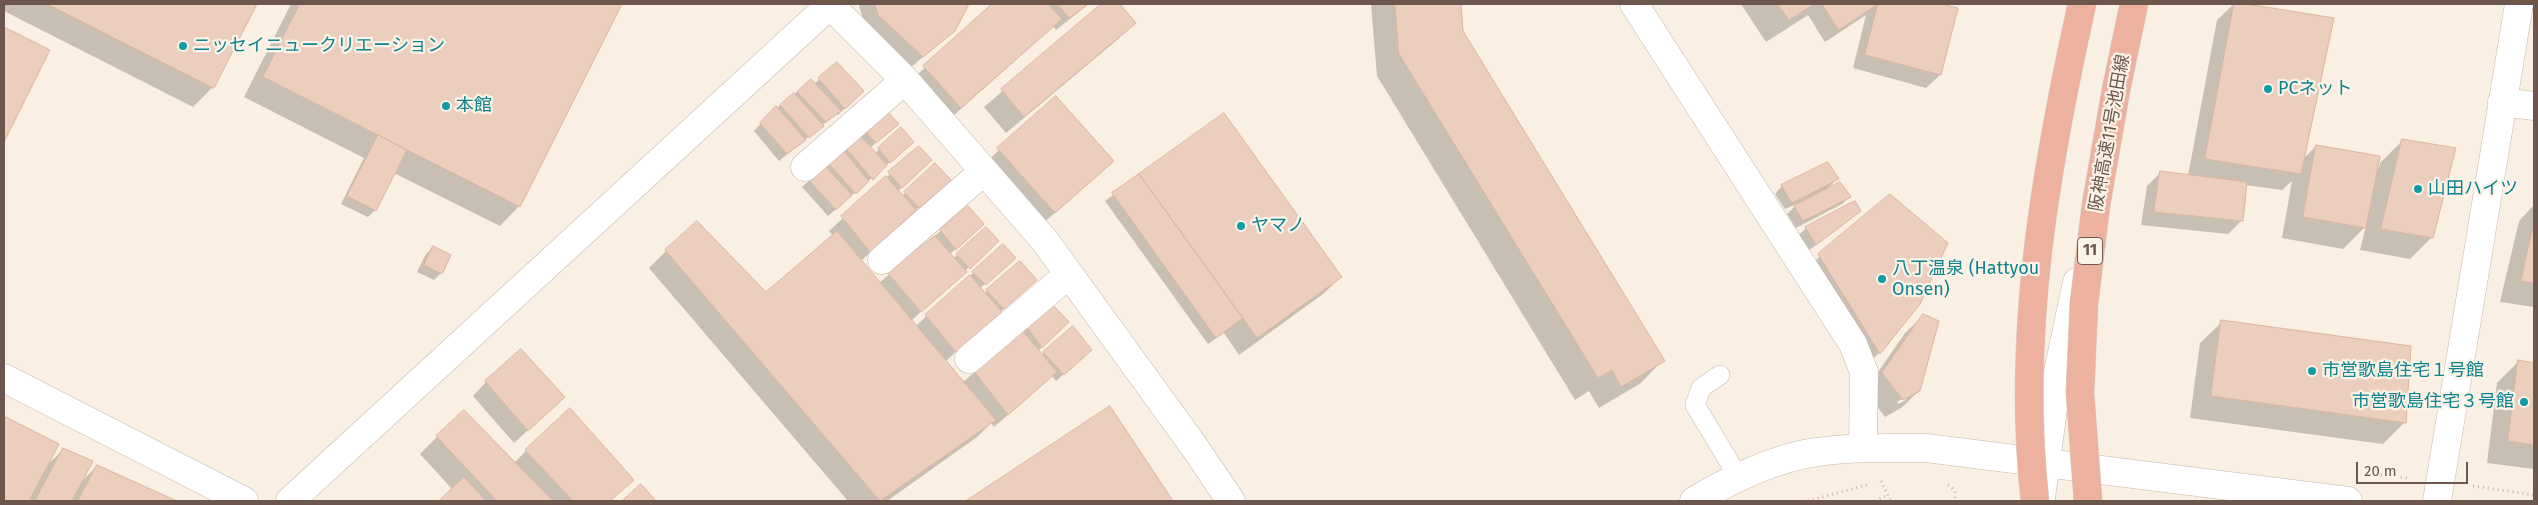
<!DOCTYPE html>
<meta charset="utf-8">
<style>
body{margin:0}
#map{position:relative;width:2538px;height:505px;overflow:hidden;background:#f9efe2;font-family:"Fira Sans",sans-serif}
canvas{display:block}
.frame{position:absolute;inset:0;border:5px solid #6d574c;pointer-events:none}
.scale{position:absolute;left:2356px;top:462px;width:112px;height:22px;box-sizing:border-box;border:2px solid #6d574c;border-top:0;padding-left:6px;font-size:15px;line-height:18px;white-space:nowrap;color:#6d574c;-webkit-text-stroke:4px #fcf3e7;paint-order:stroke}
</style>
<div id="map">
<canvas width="2538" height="505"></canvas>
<div class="frame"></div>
<div class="scale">20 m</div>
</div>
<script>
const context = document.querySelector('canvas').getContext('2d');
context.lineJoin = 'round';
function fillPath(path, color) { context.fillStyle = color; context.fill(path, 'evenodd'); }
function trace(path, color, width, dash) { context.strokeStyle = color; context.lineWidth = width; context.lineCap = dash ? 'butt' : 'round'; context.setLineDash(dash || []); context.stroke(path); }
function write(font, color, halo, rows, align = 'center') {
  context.font = font + ' "Fira Sans","Noto Sans JP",sans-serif'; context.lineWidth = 4.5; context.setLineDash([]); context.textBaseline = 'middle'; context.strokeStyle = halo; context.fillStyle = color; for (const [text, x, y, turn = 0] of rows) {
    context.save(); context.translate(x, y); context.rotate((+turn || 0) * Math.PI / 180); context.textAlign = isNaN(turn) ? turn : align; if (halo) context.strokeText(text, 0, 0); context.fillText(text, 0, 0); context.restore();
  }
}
const shadow = new Path2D(`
 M4 4H255L213 87 193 107 4 11Z
 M291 4H621L519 206 500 226 394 173 375 210 368 217 341 204 364 158 244 97Z
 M860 4H968L954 30 909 69 866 29 859 6Z
 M994 4H1089L1056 30 1053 26 943 125 906 85Z
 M1103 4H1119L1135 23 1117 40 1006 133 984 107Z
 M1371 4H1460L1462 32 1663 360 1641 383 1599 408 1589 391 1575 400 1377 76Z
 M1741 4H1936L1956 9 1940 75 1926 88 1853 68 1866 15 1825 42 1808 15 1766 42Z
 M2234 4 2332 19 2303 159 2316 146 2379 168 2380 163 2402 141 2432 237 2410 259 2360 250 2366 226 2343 249 2282 238 2292 181 2282 190 2245 185 2242 220 2228 234 2141 225 2147 186 2161 172 2188 176 2217 20Z
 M4 28 48 50 4 139Z
 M837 64 863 90 838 115 836 114 779 161 754 131 769 114 811 81 814 84Z
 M1055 98 1112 161 1037 229 981 167Z
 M886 112 890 130 870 148 875 153 901 129 905 149 828 216 802 187Z
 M1224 115 1341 277 1323 294 1239 355 1224 333 1208 344 1105 201Z
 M919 147 931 160 898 191 902 196 935 165 943 188 911 214 861 261 879 283 968 208 976 231 950 254 954 258 957 255 997 241 911 321 916 326 973 273 1009 263 980 288 985 293 1020 262 1028 287 945 362 963 382 1052 306 1067 322 1038 351 1041 355 1072 328 1083 357 1056 381 1052 376 994 427 991 423 977 437 887 501H848L649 268 666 251 766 294 833 236 829 231Z
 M1827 163 1837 179 1826 190 1849 197 1842 204 1796 228 1787 214 1798 203 1785 209 1775 194 1782 186Z
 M1890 195 1919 303 1879 353 1861 370 1801 273Z
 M2534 205V307L2500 302 2519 221Z
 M1860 211 1808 251 1799 235 1806 228Z
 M433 247 441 273 434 280 417 272 426 254Z
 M1923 316 1919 391 1901 408 1885 417 1865 391 1905 333ZM1906 397V400L1898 404 1897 402Z
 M2222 322 2405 422 2383 444 2190 418 2200 343Z
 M2518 362 2534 364V469L2487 463 2497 383Z
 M486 382 550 410 514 443 473 396Z
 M1110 408 1172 501H968Z
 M4 418 58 445 47 465 64 449 82 481 97 466 174 501H4Z
 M437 437 514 463 526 451 632 480 610 501H441L453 490 420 454Z`);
const building = new Path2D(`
 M47 4H257L214 88Z
 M300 4H622L520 207 263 77Z
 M875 4H969L955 31 923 57 879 16Z
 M992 4H1048L1062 19 961 108 923 66Z
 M1057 4H1088L1070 18Z
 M1101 4H1120L1136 23 1024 117 1001 89Z
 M1395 4H1461L1463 31 1665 361 1621 387 1612 370 1598 378 1399 54Z
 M1778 4H1815L1789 20Z
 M1822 4H1878L1839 30Z
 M1878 4H1941L1958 8 1941 75 1865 55Z
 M2234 4H2247L2334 18 2301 174 2205 159Z
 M4 27 50 50 4 142Z
 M837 62 864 91 845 109 818 78Z
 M811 79 841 111 826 122 797 92Z
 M794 93 824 126 809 138 780 105Z
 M1056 96 1114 161 1055 213 997 148Z
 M776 106 806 140 787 154 760 123Z
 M886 110 899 124 876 143 864 130Z
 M1224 113 1342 277 1257 338 1139 174Z
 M901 127 914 142 890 163 878 148Z
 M378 135 407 150 376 211 347 196Z
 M860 135 887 165 873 180 844 146Z
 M2402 139 2456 148 2433 238 2381 229Z
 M2316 145 2380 156 2366 228 2303 217Z
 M919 146 932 160 902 188 888 172Z
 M842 149 869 181 856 194 827 162Z
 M1828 162 1839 179 1792 203 1781 185Z
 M935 163 952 181 919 208 904 192Z
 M824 165 852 195 836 210 808 179Z
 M2160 171 2247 182 2243 221 2154 212Z
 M1139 174 1243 318 1216 338 1112 193Z
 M886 176 916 210 871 253 841 216Z
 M1840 182 1851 197 1803 221 1794 206Z
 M1890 194 1948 243 1920 304 1880 354 1818 254Z
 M1855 201 1861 211 1816 245 1805 227Z
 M968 206 984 224 956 250 940 230Z
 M697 221 766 292 837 231 996 420 880 501 665 250Z
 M2534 222V283L2521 281Z
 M986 227 999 241 970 269 956 254Z
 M935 236 967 272 921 312 887 272Z
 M1003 244 1016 258 986 285 972 272Z
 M433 246 451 255 442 274 424 265Z
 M1020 261 1037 280 1004 309 986 290Z
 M970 275 1002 312 956 352 925 315Z
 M1052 304 1069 322 1042 348 1027 327Z
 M1923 314 1939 321 1920 391 1903 400 1882 373Z
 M2221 320 2411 346 2406 423 2211 396Z
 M1073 326 1092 350 1064 375 1043 352Z
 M1023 331 1057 372 1008 415 973 370Z
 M521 349 565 397 528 431 485 381Z
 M2518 360 2534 363V445L2508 441Z
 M1110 406 1173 501H966Z
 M570 408 634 480 610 501H573L525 450Z
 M464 410 553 501H497L436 436Z
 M4 416 59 444 29 501H4Z
 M63 448 93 461 72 501H35Z
 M97 465 177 501H78Z
 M464 477 486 501H439Z
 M641 484 656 501H622Z`);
const path = new Path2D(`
 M2366 473 2407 478
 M1881 481 1891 501
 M1948 485 1955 491V501
 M2473 486 2534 495
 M1808 501 1870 484
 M1875 501 1888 495`);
const service = new Path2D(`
 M1720 375 1701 388 1695 405 1739 478`);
const minor = new Path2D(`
 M829 4 905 80 1045 241 1193 445 1231 501
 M1634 4 1853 344 1864 372 1863 448
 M2502 102 2534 106
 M805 167 905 80
 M882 260 984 171
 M969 359 1069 274
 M1694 501C1729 480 1777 457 1818 452 1854 447 1890 448 1926 448L2348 501
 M2437 501 2519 4`);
const tertiary = new Path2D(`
 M4 378 244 501
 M2041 498 2058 372 2077 282
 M290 501 831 4`);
const motorwayBridge = new Path2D(`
 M2035 501C2016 335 2046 166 2082 4
 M2088 501 2080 393 2084 303 2096 205 2116 90 2134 4`);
const markers = [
 [183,46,5,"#0f9aa8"],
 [2268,89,5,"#0f9aa8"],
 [446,106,5,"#0f9aa8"],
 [2418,189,5,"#0f9aa8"],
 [1241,226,5,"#0f9aa8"],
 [1882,279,5,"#0f9aa8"],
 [2312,371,5,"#0f9aa8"],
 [2524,402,5,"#0f9aa8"]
];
const shields = [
 [2090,251,25]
];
const shieldNames = [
 ["11",2090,251]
];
const cultureNames = [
 ["ニッセイニュークリエーション",193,46],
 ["PCネット",2278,89],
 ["本館",456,106],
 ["山田ハイツ",2428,189],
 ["ヤマノ",1251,226],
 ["八丁温泉 (Hattyou",1892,269],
 ["Onsen)",1892,290],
 ["市営歌島住宅１号館",2322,371],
 ["市営歌島住宅３号館",2514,402,"right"]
];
const streetNames = [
 ["阪神高速11号池田線",2110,133,-80]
];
fillPath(shadow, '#0003');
fillPath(building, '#ebcebd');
trace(building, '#dbb59f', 1);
trace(service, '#c7b7ab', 20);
trace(minor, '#c7b7ab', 29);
trace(tertiary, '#c7b7ab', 29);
trace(path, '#cfb2a1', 3, [1, 4]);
trace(service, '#fff', 19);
trace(minor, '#fff', 28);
trace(tertiary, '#fff', 28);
trace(motorwayBridge, '#d6d0cd', 29, []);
trace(motorwayBridge, '#ecb29f', 28);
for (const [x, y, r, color] of markers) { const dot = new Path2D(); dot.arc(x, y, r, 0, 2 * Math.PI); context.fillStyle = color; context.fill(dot); trace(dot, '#fcf3e7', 2); }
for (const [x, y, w] of shields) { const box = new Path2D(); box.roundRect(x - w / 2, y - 13.5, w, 27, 4); context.fillStyle = '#fcf3e7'; context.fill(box); trace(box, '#6d574c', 1); }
write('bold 16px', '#6d574c', null, shieldNames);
write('18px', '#0d838f', '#fcf3e7', cultureNames, 'left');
write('18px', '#6d574c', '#fcf3e7', streetNames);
</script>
